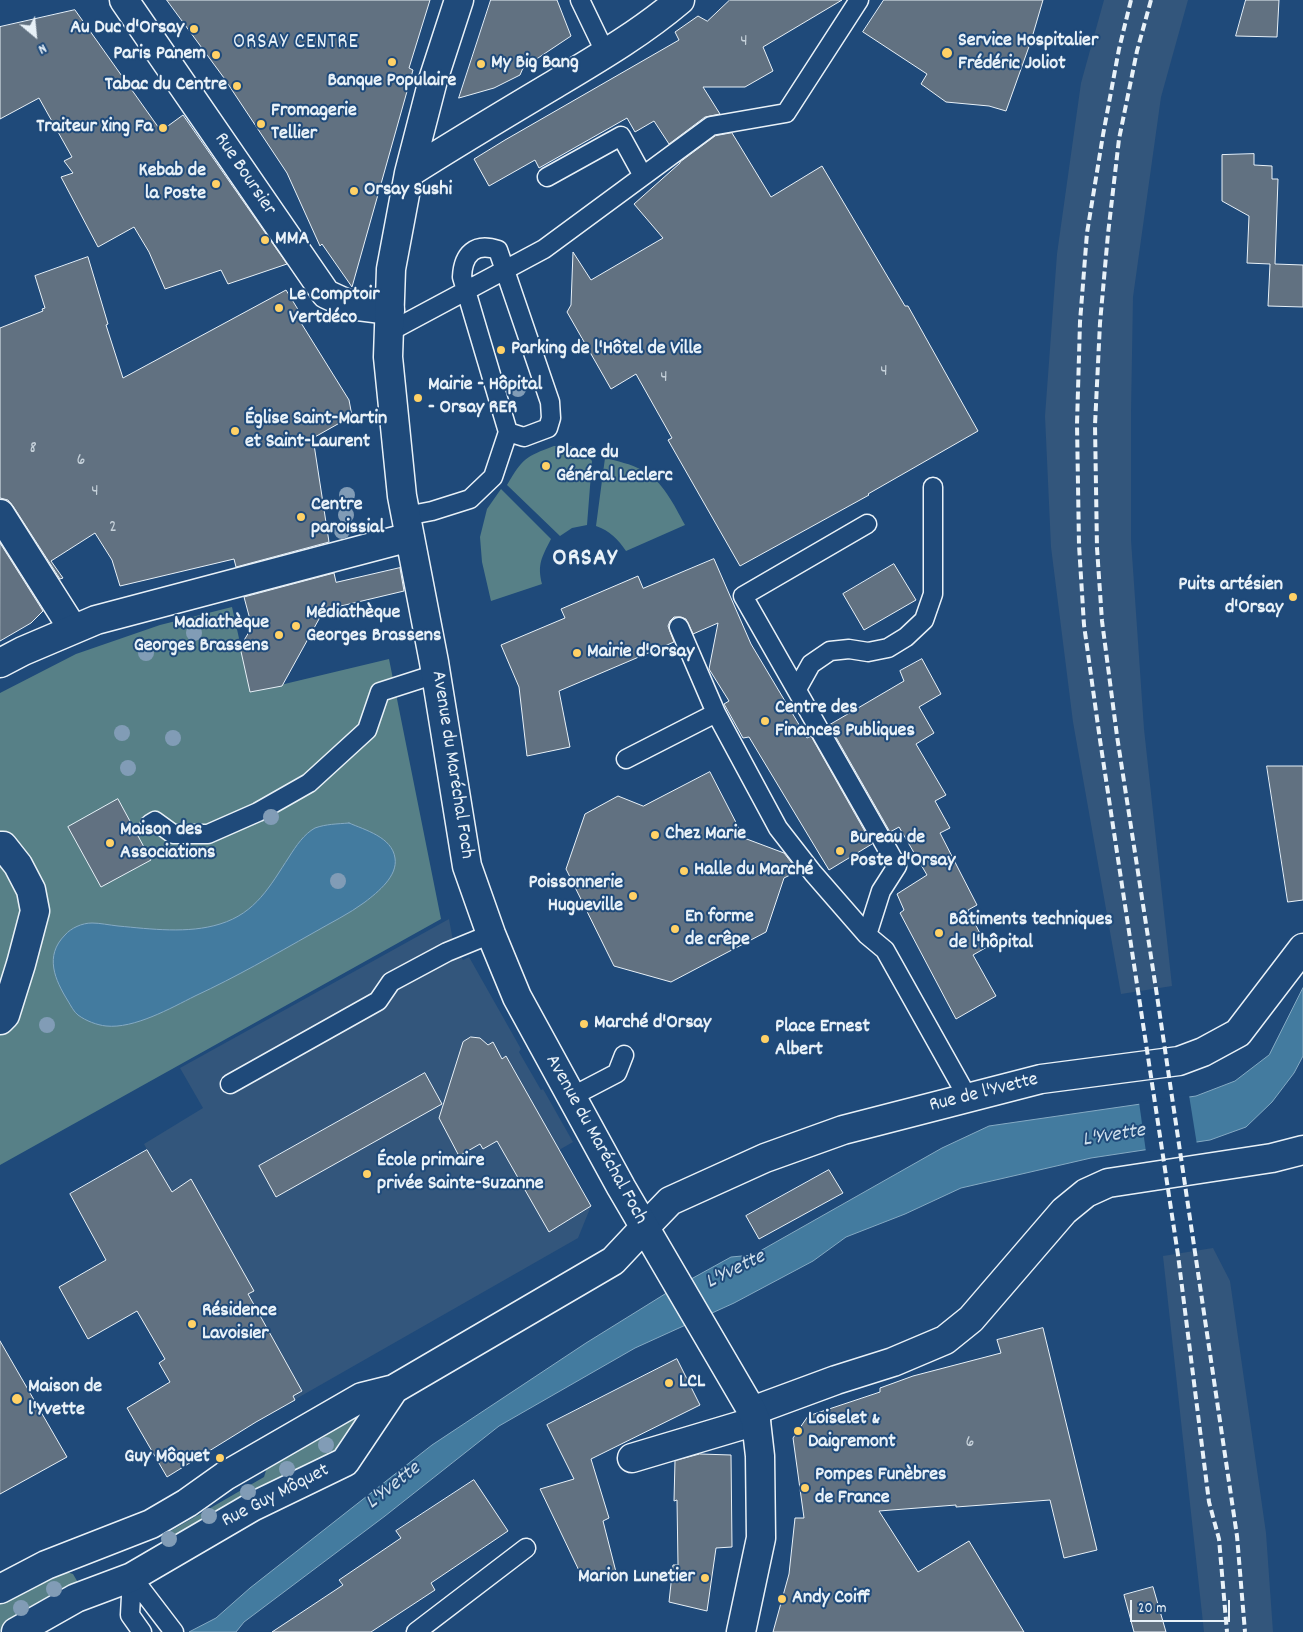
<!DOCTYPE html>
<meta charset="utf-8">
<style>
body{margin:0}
#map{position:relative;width:1303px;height:1632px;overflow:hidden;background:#1f4a7a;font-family:Dekko,sans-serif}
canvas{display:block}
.north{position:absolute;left:10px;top:10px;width:50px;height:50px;-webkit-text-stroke:4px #1f4a7a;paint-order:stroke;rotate:152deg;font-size:14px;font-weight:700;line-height:20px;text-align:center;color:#e8f1f8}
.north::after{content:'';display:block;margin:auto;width:18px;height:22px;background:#e8f1f8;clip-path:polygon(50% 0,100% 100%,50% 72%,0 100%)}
.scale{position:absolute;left:1130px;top:1600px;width:100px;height:22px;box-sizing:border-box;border:2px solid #e8f1f8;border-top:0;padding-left:6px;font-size:15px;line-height:18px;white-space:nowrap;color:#e8f1f8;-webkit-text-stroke:4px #1f4a7a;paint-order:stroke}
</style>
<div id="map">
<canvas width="1303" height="1632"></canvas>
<div class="north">N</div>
<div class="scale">20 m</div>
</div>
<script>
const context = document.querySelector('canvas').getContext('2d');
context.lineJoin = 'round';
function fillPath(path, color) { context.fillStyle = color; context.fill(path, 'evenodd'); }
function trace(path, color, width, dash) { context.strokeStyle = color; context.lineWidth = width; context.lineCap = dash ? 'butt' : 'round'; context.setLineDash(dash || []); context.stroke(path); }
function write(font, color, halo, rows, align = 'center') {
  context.font = font + ' Dekko,sans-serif'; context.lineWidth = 4; context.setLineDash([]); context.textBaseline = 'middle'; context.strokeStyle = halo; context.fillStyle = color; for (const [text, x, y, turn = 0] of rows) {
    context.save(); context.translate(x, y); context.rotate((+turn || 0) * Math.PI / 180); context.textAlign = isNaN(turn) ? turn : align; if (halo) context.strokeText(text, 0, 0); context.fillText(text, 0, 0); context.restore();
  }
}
const built = new Path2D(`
 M1104 0H1188L1161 97 1133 297 1131 412V540L1144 729 1172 986 1121 994 1073 722 1051 547 1045 416 1057 254 1081 83Z
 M449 919 453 941 463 960 469 957 521 1049 519 1052 541 1090 543 1089 573 1142 559 1150 591 1206 578 1238 266 1416 147 1205 171 1192 144 1144 203 1108 180 1068Z
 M1213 1248 1230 1281 1266 1533 1273 1632H1204L1163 1256Z`);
const green = new Path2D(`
 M554 446C572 446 581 445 592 461L587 525 572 528 560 536 507 485C523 458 525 457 554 446Z
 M605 458C617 461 631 464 642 470 663 481 674 505 685 525L626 551C618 539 610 531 596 526Z
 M501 489 551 539C542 557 537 564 542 584L491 601 482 562 480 537 487 509Z
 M232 607 251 692 389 659 441 919 0 1165V693L76 654 160 625Z
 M370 1405 340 1447 168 1547 162 1536 264 1477 268 1464Z
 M61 1570 73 1574 80 1586 0 1631V1602Z`);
const water = new Path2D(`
 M349 823C365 830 392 837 395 858 398 876 378 892 365 902 349 914 330 923 313 933 274 955 236 977 195 996 171 1008 134 1029 106 1026 97 1025 86 1021 78 1015 74 1012 71 1006 68 1001 55 980 44 956 65 935 71 928 82 923 92 923 100 923 109 925 118 926 151 929 188 934 220 924 256 913 270 886 289 857 296 846 304 834 315 828 326 824 337 824 349 823Z
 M1303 988V1056L1294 1073 1272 1102 1246 1127 1210 1140 1091 1158 961 1188 905 1214 846 1237 813 1261 734 1303 635 1348 499 1426 385 1516 244 1622 236 1632H189L216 1618 250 1588 432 1445 586 1343 673 1289 731 1257 753 1255 942 1148 989 1126 1196 1096 1235 1081 1269 1055Z`);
const pier = new Path2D(`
 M1189 1095 1197 1145 1146 1152 1139 1102Z`);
const building = new Path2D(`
 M167 0H430L409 68 413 70 352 287 322 244 320 246 287 173 224 78Z
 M491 0H557L571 36 523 68 520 75 494 88 459 98Z
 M730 0H842L763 47 773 71 745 87H703L720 114 705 117 669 144 654 121 635 132 627 118 539 168 535 160 489 186 474 159 505 140 679 40 675 32 698 16 707 21Z
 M884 0H1043L1031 41 1006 111 989 106 946 102 921 84 927 74 863 32Z
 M1246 0H1279L1277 37 1236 36Z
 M75 10 161 131 183 115 287 264 228 284 221 270 165 289 149 252 134 227 98 247 61 177 73 173 64 161 72 157 39 98 0 119V27Z
 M732 133 771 197 822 166 905 306H908L978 431 868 494 869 495 740 566 668 440 672 438 636 374 611 389 567 312 571 305 573 252 591 280 663 238 634 204 680 163V162L715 136Z
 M1254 154V165L1272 166V179H1278L1275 264 1303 265V307L1268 306 1270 264 1247 263 1249 216 1222 201V155Z
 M88 257 108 324 106 325 123 378 286 290 302 316 298 318 349 400 352 416 313 438 329 542 236 567 234 559 120 586 112 560 95 533 51 561 63 578 60 579 13 506 8 500 0 498V328L43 311 42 309 45 308 35 276Z
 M0 543 43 611 31 623 0 641Z
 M714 559 751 644 807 738 811 736 872 844 829 870 749 737 743 738 724 704 729 701 709 669 718 623 693 634 686 619 681 617H674L670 621 668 626 674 642 559 691 570 747 527 756 519 687 501 645 565 618 561 609 638 576 643 588Z
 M894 564 916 600 864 630 843 594Z
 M400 568 404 591 324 610 282 686 250 692 240 647 252 627 244 597 334 573 336 582Z
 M922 659 941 694 919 707 934 733 916 744 946 795 935 801 950 828 940 833 977 905 968 910 987 947 973 955 996 996 956 1019 900 913 904 910 897 894 927 875 899 827 890 832 829 725 904 681 900 671Z
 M1267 766H1303V900L1288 902Z
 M710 772 744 838 784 853 798 871 784 878 766 932 671 982 614 966 566 869 585 814 618 796 643 806Z
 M118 799 151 860 101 887 68 827Z
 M471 1037 480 1038 488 1045 493 1042 502 1059 506 1056 591 1206 549 1232 497 1141 483 1149 480 1144 459 1156 439 1118 463 1042Z
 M425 1073 442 1104 276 1197 259 1166Z
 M147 1150 172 1192 191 1179 254 1291 248 1294 302 1391 293 1396 295 1400 256 1422 167 1477 127 1408 170 1382 159 1363 165 1359 137 1311 88 1339 59 1287 106 1260 70 1194Z
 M829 1170 843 1193 759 1239 746 1216Z
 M1043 1328 1097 1550 1064 1558 1050 1500 956 1507V1505L879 1511 918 1572 969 1541 1024 1632H773L789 1574 795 1518H804L793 1438 808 1416 880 1392V1388L913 1376 1001 1353 997 1340Z
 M0 1341 67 1457 0 1494Z
 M677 1359 700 1405 591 1459 609 1518 603 1521 616 1572 584 1581 540 1489 574 1479 547 1425Z
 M700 1454 731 1455 732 1547 716 1548 707 1611 669 1602 673 1565H678L677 1500 674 1501 675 1461Z
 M474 1480 508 1531 431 1583 435 1590 371 1632H272L343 1585 339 1580 401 1538 396 1531Z
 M1153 1587 1166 1632H1134L1124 1595Z`);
const lane = new Path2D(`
 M580 0 606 54
 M547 177 621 136 643 176
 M389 332 544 249 711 126 786 113 859 0
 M406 516 432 511 470 499 493 477 508 432 462 277C463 254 475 242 498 250L550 402 551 418 548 428 524 437 508 432
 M867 524 743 596 897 866 881 891 867 935
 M797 689 811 664 830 651 849 649 868 652 888 648 906 637 924 620 933 594V487
 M716 713 778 828 813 873 867 935 885 950 968 1098
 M626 759 716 713 679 627
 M150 824 155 821 173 834H208L258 812 309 783 367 730 380 692 436 674
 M230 1084 378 1001 391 982 447 952 491 934
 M571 1097 617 1073 624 1055
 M132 1577 174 1632
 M132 1577 130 1615 142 1632
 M416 1632 526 1548`);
const street = new Path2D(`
 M124 0 326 294 350 305 390 310
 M0 514 73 629
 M0 846H3L18 865 31 890 35 911 21 964 5 1015 0 1020
 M644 1228 670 1201 765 1158 843 1130 1041 1079 1179 1061 1203 1052 1238 1033 1303 948
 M752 1411 836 1380 893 1362 945 1340 971 1319 1064 1211 1086 1193 1108 1183 1272 1158 1303 1150
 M632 1458 756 1421`);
const secondary = new Path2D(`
 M459 0 433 80 409 173 391 269 388 357 402 496 434 662 467 866 491 934 517 997 621 1187 752 1411 756 1421 760 1456 761 1538 741 1632
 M409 173C456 143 503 115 550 87 595 60 640 34 680 0
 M0 663 23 651 96 620 410 537
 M0 1589 46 1565 151 1524 187 1503 225 1476 362 1397 394 1389 613 1261 644 1228
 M16 1632 76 1598 132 1577 252 1507 345 1462 394 1389`);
const rail = new Path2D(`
 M1131 0 1119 49 1103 135 1087 233 1080 322 1077 424 1079 545 1084 625 1100 740 1178 1255 1209 1502 1219 1539 1227 1632
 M1151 0 1137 51 1119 139 1108 234 1100 323 1095 425 1097 548 1102 621 1117 736 1156 989 1237 1536 1245 1632`);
const trees = [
 [518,389],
 [347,495],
 [346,515],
 [342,531],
 [194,633],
 [146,653],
 [122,733],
 [173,738],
 [128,768],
 [271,817],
 [338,881],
 [47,1025],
 [326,1445],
 [287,1469],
 [248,1492],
 [209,1516],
 [169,1539],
 [54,1589],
 [21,1608]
];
const markers = [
 [194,29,5,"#ffd166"],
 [947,53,6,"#ffd166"],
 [216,55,5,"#ffd166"],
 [392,62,5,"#ffd166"],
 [481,64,5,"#ffd166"],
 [237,86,5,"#ffd166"],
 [261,124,5,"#ffd166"],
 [163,128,5,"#ffd166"],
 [216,184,5,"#ffd166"],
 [354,191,5,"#ffd166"],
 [265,240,5,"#ffd166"],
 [279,308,5,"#ffd166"],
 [501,350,5,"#ffd166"],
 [418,398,5,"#ffd166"],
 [235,431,5,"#ffd166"],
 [546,466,5,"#ffd166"],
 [301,517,5,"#ffd166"],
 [1293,597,5,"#ffd166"],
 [296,626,5,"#ffd166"],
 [279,635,5,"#ffd166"],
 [577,653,5,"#ffd166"],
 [765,721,5,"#ffd166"],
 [655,835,5,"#ffd166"],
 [110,843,5,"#ffd166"],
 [840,851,5,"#ffd166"],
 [684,871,5,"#ffd166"],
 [633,896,5,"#ffd166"],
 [675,929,5,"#ffd166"],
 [939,933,5,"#ffd166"],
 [584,1024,5,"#ffd166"],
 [765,1039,5,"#ffd166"],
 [367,1174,5,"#ffd166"],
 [192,1324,5,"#ffd166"],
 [669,1383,5,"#ffd166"],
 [17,1399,6,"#ffd166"],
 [798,1431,5,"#ffd166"],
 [220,1458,5,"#ffd166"],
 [805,1488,5,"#ffd166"],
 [705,1578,5,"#ffd166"],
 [782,1599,5,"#ffd166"]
];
const numberNames = [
 ["4",744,43],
 ["4",884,373],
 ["4",664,379],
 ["8",33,450],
 ["6",81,462],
 ["4",95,493],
 ["2",113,529],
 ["6",970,1444]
];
const poiNames = [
 ["Au Duc d'Orsay",184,29,"right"],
 ["Service Hospitalier",958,42],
 ["Frédéric Joliot",958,65],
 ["Paris Panem",206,55,"right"],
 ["My Big Bang",491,64],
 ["Banque Populaire",392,82,"center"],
 ["Tabac du Centre",227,86,"right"],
 ["Fromagerie",271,112],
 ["Tellier",271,135],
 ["Traiteur Xing Fa",153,128,"right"],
 ["Kebab de",206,172,"right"],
 ["la Poste",206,195,"right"],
 ["Orsay Sushi",364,191],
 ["MMA",275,240],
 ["Le Comptoir",289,296],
 ["Vertdéco",289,319],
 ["Parking de l'Hôtel de Ville",511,350],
 ["Mairie - Hôpital",428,386],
 ["- Orsay RER",428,409],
 ["Église Saint-Martin",245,420],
 ["et Saint-Laurent",245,443],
 ["Place du",556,454],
 ["Général Leclerc",556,477],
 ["Centre",311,506],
 ["paroissial",311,529],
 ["Puits artésien",1283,586,"right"],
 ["d'Orsay",1283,609,"right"],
 ["Médiathèque",306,614],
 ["Georges Brassens",306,637],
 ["Madiathèque",269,624,"right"],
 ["Georges Brassens",269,647,"right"],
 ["Mairie d'Orsay",587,653],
 ["Centre des",775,709],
 ["Finances Publiques",775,732],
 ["Maison des",120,831],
 ["Associations",120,854],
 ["Chez Marie",665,835],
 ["Bureau de",850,839],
 ["Poste d'Orsay",850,862],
 ["Halle du Marché",694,871],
 ["Poissonnerie",623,884,"right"],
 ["Hugueville",623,907,"right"],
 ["En forme",685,918],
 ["de crêpe",685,941],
 ["Bâtiments techniques",949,921],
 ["de l'hôpital",949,944],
 ["Marché d'Orsay",594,1024],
 ["Place Ernest",775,1028],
 ["Albert",775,1051],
 ["École primaire",377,1162],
 ["privée Sainte-Suzanne",377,1185],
 ["Résidence",202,1312],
 ["Lavoisier",202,1335],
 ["LCL",679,1383],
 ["Maison de",28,1388],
 ["l'Yvette",28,1411],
 ["Loiselet &",808,1420],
 ["Daigremont",808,1443],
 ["Guy Môquet",210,1458,"right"],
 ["Pompes Funèbres",815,1476],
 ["de France",815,1499],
 ["Marion Lunetier",695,1578,"right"],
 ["Andy Coiff",792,1599]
];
const streetNames = [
 ["Rue Boursier",244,175,56],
 ["Avenue du Maréchal Foch",451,765,81],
 ["Rue de l'Yvette",984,1094,-14],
 ["Avenue du Maréchal Foch",595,1140,61],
 ["Rue Guy Môquet",276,1497,-27]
];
const neighbourhoodNames = [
 ["ORSAY CENTRE",296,44]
];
const waterNames = [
 ["L'Yvette",1114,1137,-9],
 ["L'Yvette",736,1271,-26],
 ["L'Yvette",394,1487,-38]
];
const districtNames = [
 ["ORSAY",585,561]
];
fillPath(built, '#33567c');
fillPath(green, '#578087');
fillPath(water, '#437b9f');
trace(water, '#85aac3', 1);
fillPath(pier, '#1f4a7a');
fillPath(building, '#617181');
trace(building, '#e8f1f8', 1);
trace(lane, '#e8f1f8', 21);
trace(street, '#e8f1f8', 31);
trace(secondary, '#e8f1f8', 31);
trace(lane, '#1f4a7a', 18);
trace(street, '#1f4a7a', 28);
trace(secondary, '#1f4a7a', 28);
trace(rail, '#e8f1f8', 4, [8, 4]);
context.fillStyle = '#819cb6';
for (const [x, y] of trees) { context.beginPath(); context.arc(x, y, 8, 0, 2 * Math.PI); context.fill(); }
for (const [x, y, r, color] of markers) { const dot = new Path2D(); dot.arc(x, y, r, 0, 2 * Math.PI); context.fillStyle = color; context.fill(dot); trace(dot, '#1f4a7a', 2); }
write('18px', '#c6d1da', null, numberNames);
write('bold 20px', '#e8f1f8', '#1f4a7a', poiNames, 'left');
write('20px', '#e8f1f8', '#1f4a7a', streetNames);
context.letterSpacing = '1px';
write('21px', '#e8f1f8', '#1f4a7a', neighbourhoodNames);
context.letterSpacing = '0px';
write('italic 21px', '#cfdfeb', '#1f4a7a', waterNames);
context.letterSpacing = '1px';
write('bold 25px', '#e8f1f8', '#1f4a7a', districtNames);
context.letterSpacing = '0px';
</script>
